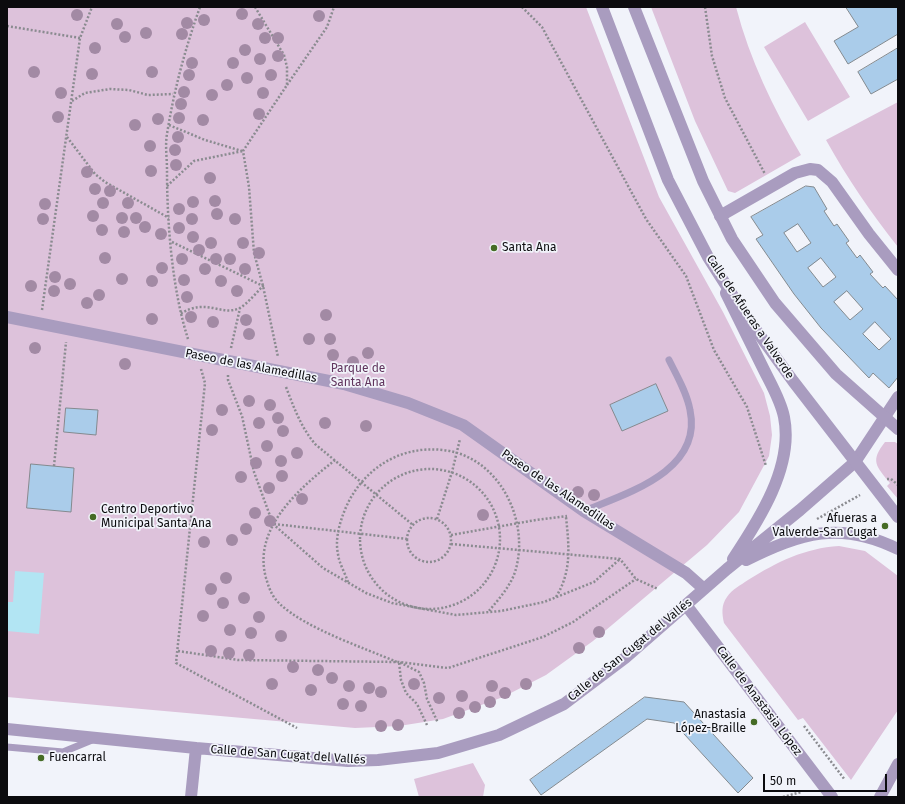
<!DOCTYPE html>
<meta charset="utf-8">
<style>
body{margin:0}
#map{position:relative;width:905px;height:804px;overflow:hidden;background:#f1f3fa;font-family:"Fira Sans",sans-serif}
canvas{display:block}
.frame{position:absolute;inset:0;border:8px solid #0b0b0e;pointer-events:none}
.scale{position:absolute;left:763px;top:774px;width:124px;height:18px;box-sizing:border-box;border:2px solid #0b0b0e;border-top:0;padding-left:5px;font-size:12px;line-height:14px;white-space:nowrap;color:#0b0b0e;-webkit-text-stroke:3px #f1f3fa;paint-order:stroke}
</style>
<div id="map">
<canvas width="905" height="804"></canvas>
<div class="frame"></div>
<div class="scale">50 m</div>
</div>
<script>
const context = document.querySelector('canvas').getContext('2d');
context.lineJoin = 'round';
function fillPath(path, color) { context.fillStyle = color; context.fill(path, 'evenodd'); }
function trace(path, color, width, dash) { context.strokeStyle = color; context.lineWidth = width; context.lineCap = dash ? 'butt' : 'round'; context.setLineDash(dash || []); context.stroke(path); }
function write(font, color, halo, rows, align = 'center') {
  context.font = font + ' "Fira Sans",sans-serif'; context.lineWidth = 3.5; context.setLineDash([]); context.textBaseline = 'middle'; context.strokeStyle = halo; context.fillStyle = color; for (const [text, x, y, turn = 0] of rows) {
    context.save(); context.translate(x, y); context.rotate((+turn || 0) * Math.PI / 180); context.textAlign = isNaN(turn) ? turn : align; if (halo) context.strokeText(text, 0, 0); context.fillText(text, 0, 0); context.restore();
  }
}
const green = new Path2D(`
 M7 7H586L659 197 723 312 764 393 770 416 772 435 769 456 739 512 707 545 593 641 546 675 503 697 443 719 399 726 355 728 7 697Z
 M651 7H736C750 60 773 108 801 155L735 193 728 191 695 121Z
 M805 22 850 97 808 121 764 47Z
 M898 102V247C871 213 847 178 826 140Z
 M885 442H895L898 444V499L887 486 890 483C876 466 870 461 885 442Z
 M839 546 865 551 898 576V710L851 780 803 718 798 720 724 623C722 614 721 605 727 597 732 589 741 585 748 580 777 562 805 548 839 546Z
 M473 763 485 785 483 797H419L414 779Z`);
const water = new Path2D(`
 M15 571 44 573 39 634 7 631V602H13Z`);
const building = new Path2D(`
 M846 7H898V34L848 64 834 41 858 27Z
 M898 48V79L871 94 858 72Z
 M806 186 814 187 827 209 824 211 834 226 837 224 849 241 846 243 857 258 860 255 873 272 870 274 883 288 885 286 898 300V377L889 388 873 373 869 378 821 328 794 294 756 239 763 235 751 217ZM798 224 811 243 797 252 784 233ZM821 258 836 277 823 287 808 268ZM847 291 863 309 850 320 834 302ZM875 322 891 339 879 350 863 334Z
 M656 384 668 411 622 431 610 405Z
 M66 408 98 410 96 435 64 432Z
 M31 464 74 468 71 512 27 508Z
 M645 697 684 702 753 778 738 793 674 723 647 719 541 795 530 780Z`);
const path = new Path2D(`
 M255 7 284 55 287 67V85L243 151 249 187 254 253 263 286 278 357
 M522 7 542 27 646 219 686 276 714 350 747 407 766 466
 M705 7 712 56 725 98 765 174
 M7 26 80 38
 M287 85 327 27 334 7
 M72 101 85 93 110 89 129 90 148 95 173 94
 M169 125 205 140 242 151
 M67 137 95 174 105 182 169 218
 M167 186 194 161 243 151
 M172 242 263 286C256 293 248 303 240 308 221 317 207 297 180 314
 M42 310 80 38 92 7
 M188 339C172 289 167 223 167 170 167 158 165 145 167 134 174 90 185 49 200 7
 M231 348 240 308
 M201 369 205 383 176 663 297 728
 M228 375V380L242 416 254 472 273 524 323 568 366 593 392 603 456 615 501 611 544 602 594 582 620 559
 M286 387C294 408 301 427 315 444L413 525
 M335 460C300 488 252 528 266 578 269 588 272 597 280 604 305 628 364 648 397 662
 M54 466 66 342
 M360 539a70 70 0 1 1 140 0a70 70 0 1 1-140 0Z
 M887 479H891L898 485
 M407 540a22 22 0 1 1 44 0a22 22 0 1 1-44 0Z
 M437 519 452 472 460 439
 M817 519 860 495
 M274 524 407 539
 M451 535 536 520 567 516
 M451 544 620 559 636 579 658 589
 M348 582C345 573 339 563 338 554 335 540 339 525 344 512 360 471 398 445 443 450 499 456 531 521 515 572 510 587 498 600 488 612
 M556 597C572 571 569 546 566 517
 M178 651 238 660 399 662 448 668 543 637 573 622 636 579
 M427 725 417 704 406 693 401 680 399 662 419 672 424 683 427 699 438 723
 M804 726 845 780
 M783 797 801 792`);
const service = new Path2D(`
 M584 511C627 493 703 471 690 410 687 393 677 376 669 360
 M7 747 63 752 92 740`);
const minor = new Path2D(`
 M720 216 795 173 810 169 818 170 832 182 869 234 898 270
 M726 293C739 319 751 344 764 370 771 384 781 401 784 417 794 466 759 520 733 559
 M7 317 344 384 408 403 463 425 584 511 686 573 704 589
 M746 560C801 533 840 520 898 549
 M686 605 832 797
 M7 729 196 748 348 761 378 760 438 753 499 735 564 704 625 658 727 569 800 510 855 462 898 397
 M191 797 196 748
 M880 797 898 764`);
const tertiary = new Path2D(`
 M602 7 668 180 708 257 745 315 793 381 898 517
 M634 7 703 181 732 239 775 303 836 374 898 429`);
const trees = [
 [242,14],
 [77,15],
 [319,16],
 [204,20],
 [187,23],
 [117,24],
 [258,24],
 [146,33],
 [182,34],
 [125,37],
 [265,38],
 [278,38],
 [95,48],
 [245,50],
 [278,56],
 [260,59],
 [192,63],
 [233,63],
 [34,72],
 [152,72],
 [92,74],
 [189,75],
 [271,75],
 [247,78],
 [227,85],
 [184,92],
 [61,93],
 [263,93],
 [212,95],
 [181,104],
 [259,114],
 [58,117],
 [179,118],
 [158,119],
 [203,120],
 [135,125],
 [178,137],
 [150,146],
 [175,150],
 [176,165],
 [151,171],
 [87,172],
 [210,178],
 [95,189],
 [110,191],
 [215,201],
 [193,202],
 [103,203],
 [128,203],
 [45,204],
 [179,209],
 [217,214],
 [93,216],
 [122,218],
 [136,218],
 [43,219],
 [192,219],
 [235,219],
 [145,227],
 [179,228],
 [102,230],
 [124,232],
 [161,234],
 [193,237],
 [211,243],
 [243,243],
 [199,250],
 [259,253],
 [105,258],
 [182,259],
 [216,259],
 [230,259],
 [162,268],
 [205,269],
 [245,269],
 [55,277],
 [122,279],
 [184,280],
 [152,281],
 [221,281],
 [70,284],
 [31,286],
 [54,291],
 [237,291],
 [99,295],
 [187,297],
 [87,303],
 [326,315],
 [191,317],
 [152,319],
 [246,320],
 [213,322],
 [249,334],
 [309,339],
 [330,339],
 [35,348],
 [368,353],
 [333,355],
 [353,362],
 [125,364],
 [249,401],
 [270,405],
 [222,410],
 [278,418],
 [259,423],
 [325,423],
 [366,426],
 [212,430],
 [283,431],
 [267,446],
 [297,453],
 [281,461],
 [256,463],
 [282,476],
 [241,477],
 [269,488],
 [578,492],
 [594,495],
 [302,499],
 [255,513],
 [483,515],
 [270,521],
 [246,529],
 [232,540],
 [204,542],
 [226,578],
 [211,589],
 [244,598],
 [223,603],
 [203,616],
 [259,617],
 [230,630],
 [599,632],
 [251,633],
 [281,636],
 [579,648],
 [211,651],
 [229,653],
 [249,655],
 [293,667],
 [318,670],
 [332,678],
 [272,684],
 [414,684],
 [526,684],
 [349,686],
 [492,686],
 [369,688],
 [311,690],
 [381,692],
 [505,693],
 [462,696],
 [439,698],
 [490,702],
 [343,704],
 [361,706],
 [475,707],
 [459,713],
 [398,725],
 [381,726]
];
const markers = [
 [494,248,4,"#456b25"],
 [93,517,4,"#456b25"],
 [885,526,4,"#456b25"],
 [754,722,4,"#456b25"],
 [41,758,4,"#456b25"]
];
const poiNames = [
 ["Santa Ana",502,248],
 ["Centro Deportivo",101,510],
 ["Municipal Santa Ana",101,524],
 ["Afueras a",877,519,"right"],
 ["Valverde-San Cugat",877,533,"right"],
 ["Anastasia",746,715,"right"],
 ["López-Braille",746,729,"right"],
 ["Fuencarral",49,758]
];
const streetNames = [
 ["Calle de Afueras a Valverde",750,317,56],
 ["Paseo de las Alamedillas",251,366,11],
 ["Paseo de las Alamedillas",558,490,34],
 ["Calle de San Cugat del Vallés",630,650,-39],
 ["Calle de Anastasia López",759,701,53],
 ["Calle de San Cugat del Vallés",288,755,4]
];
const parkNames = [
 ["Parque de",358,369],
 ["Santa Ana",358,383]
];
fillPath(green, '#ddc2db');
fillPath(water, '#b2e5f3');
fillPath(building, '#aaccea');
trace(building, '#848a8f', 1);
trace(path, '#8a8b90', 2.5, [2, 2]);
trace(service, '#a99cbf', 7);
trace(minor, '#a99cbf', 12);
trace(tertiary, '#a99cbf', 12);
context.fillStyle = '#a28aa4';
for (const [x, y] of trees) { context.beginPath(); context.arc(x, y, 6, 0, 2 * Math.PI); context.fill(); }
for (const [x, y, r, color] of markers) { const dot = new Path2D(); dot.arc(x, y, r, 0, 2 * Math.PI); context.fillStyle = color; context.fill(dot); trace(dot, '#f1f3fa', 1.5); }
write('12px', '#0b0b0e', '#f1f3fa', poiNames, 'left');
write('12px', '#0b0b0e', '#f1f3fa', streetNames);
write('12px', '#61355e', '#f1f3fa', parkNames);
</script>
